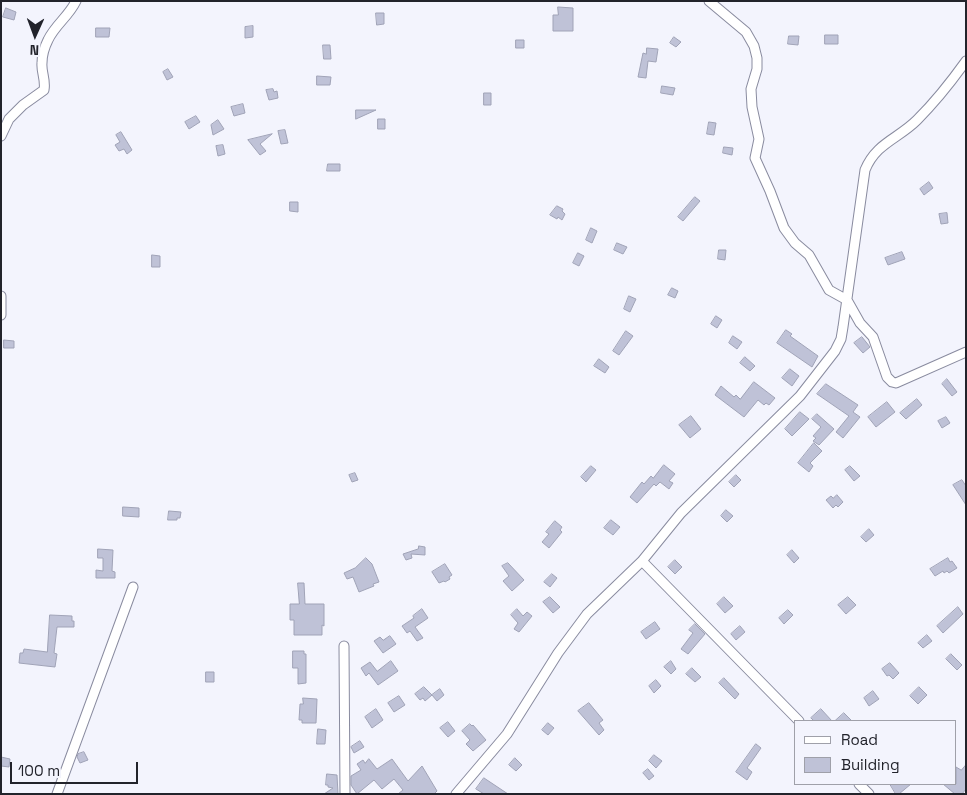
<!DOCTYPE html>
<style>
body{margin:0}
#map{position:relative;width:967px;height:795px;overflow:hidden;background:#f3f4fd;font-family:"Space Grotesk",sans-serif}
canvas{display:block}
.frame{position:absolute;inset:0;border:2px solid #22232b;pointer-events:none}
.legend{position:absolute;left:794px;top:720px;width:162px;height:65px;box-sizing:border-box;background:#f3f4fd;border:1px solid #9fa0a9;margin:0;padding:6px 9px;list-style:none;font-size:15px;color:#22232b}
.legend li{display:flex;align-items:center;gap:10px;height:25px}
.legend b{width:25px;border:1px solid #9fa0a9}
.north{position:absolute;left:10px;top:10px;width:50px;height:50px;-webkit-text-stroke:4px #f3f4fd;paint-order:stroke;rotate:182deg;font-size:14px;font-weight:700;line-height:20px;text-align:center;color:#22232b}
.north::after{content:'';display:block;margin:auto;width:18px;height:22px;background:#22232b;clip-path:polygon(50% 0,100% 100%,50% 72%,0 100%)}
.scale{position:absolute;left:10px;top:762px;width:128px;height:22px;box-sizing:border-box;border:2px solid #22232b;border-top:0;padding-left:6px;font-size:15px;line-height:18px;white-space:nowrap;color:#22232b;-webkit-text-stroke:4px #f3f4fd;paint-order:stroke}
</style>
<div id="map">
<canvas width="967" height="795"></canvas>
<div class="frame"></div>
<ul class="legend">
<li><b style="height:6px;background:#fff"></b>Road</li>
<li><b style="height:14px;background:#bfc2d7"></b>Building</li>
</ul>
<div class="north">N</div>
<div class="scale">100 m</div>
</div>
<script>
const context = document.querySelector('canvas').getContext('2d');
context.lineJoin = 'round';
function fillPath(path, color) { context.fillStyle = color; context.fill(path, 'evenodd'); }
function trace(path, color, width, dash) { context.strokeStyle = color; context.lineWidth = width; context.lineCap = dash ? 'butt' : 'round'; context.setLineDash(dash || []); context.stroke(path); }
const building = new Path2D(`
 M558 7 573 8V31H553V15H558Z
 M6 8 16 12 14 20 3 17Z
 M376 13H384V24L377 25Z
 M253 26V37L245 38V27Z
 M96 28H110L109 37H96Z
 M825 35H838V44H825Z
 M789 36H799L798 45 788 44Z
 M674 37 681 42 676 47 670 43Z
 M516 40H524V48H516Z
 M323 45H330L331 59H324Z
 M647 48 658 49 656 62 648 61 646 78 638 77 643 53 646 54Z
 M168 69 173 77 167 80 163 72Z
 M317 76 331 77 330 85H317Z
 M662 86 675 88 673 95 661 93Z
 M273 89 274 92 277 91 278 98 269 100 266 90Z
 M484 93H491V105H484Z
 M243 104 245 113 234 116 231 107Z
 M356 110H376L356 119Z
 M196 116 200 122 189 129 185 122Z
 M378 119H385V129H378Z
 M218 120 224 129 213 135 211 125Z
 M709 122 716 123 714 135 707 134Z
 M285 130 288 143 281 144 278 131Z
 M121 132 132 150 127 154 124 149 119 151 115 145 120 142 116 135Z
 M272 134 260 144 266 151 260 155 248 140Z
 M223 145 225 154 218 156 216 146Z
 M724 147 733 148 732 155 723 153Z
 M328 164H340V171H327Z
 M929 182 933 188 924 195 920 189Z
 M695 197 700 201 683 221 678 217Z
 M290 202H298V212L290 211Z
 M557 206 563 209 562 211 565 214 562 220 558 217 557 219 550 215Z
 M947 213 948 223 941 224 939 214Z
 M591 228 597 231 592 243 586 240Z
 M617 243 627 247 623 254 614 250Z
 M719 250H726L725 260 718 259Z
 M902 252 905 259 888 265 885 258Z
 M578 253 584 256 579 266 573 263Z
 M152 255 160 256V267H152Z
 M672 288 678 291 675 298 668 295Z
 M629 296 636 299 630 312 624 309Z
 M716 316 722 320 717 328 711 324Z
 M786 330 792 334 790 336 818 356 812 367 777 343Z
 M626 331 633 336 619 355 613 351Z
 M733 336 742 342 737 349 729 343Z
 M862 337 870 347 863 353 854 343Z
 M4 340 14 341V348H4Z
 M745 357 755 366 750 371 740 363Z
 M599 359 609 367 605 373 594 366Z
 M790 369 799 376 792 386 782 378Z
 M947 379 957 392 952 396 942 384Z
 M754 382 775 398 769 405 766 403 764 405 758 400 744 417 715 395 721 386 734 397 736 395 740 399Z
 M826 384 858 405 853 412 860 417 843 438 836 432 849 416 817 394Z
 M917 399 922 405 906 419 900 413Z
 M887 402 895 412 876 427 868 417Z
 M800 412 809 419 792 436 785 429Z
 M817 414 834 429 819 445 813 441 816 438 813 436 821 427 812 419Z
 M691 416 701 429 690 438 679 425Z
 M946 417 950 423 942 428 938 421Z
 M814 443 822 451 810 463 813 466 809 472 798 463Z
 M664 465 675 474 669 481 673 483 669 489 660 482 656 486 654 484 637 503 630 497 642 482 644 484 651 476 653 478Z
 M591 466 596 470 586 482 581 477Z
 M850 466 860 476 854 481 845 470Z
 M355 473 358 480 352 482 349 475Z
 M736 475 741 480 734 487 729 482Z
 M962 480 966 486V505L953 485Z
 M837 495 843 502 838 507 836 505 833 508 826 500 831 496 833 498Z
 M123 507 139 508V517L123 516Z
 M726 510 733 516 727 522 721 516Z
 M169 511 181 512 180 518H177V520H168Z
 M611 520 620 527 613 535 604 528Z
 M555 521 562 527 560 530 562 532 549 548 542 542 549 534 546 532Z
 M869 529 874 535 866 542 861 537Z
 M419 546 425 547V555L411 554 412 558 406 560 403 554 418 549Z
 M98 549 113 550 112 571 115 572V578H96V570L103 571V558H98Z
 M792 550 799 558 794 563 787 555Z
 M366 558 372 564 379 582 373 584 374 586 359 592 353 577 347 579 344 573 355 568Z
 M948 558 950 562 952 561 957 568 949 573 947 571 944 573 943 571 935 576 930 569Z
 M675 560 682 567 675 574 668 567Z
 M508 563 524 580 512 591 503 581 509 576 502 566Z
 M445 564 452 575 449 577 450 579 445 582 444 581 439 583 432 572Z
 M552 574 557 578 550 587 544 582Z
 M298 583H304L305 604H324V626L322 625V635H294V620H290V604H299Z
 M550 597 560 607 553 613 543 602Z
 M724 597 733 606 725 613 717 604Z
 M848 597 856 605 846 614 838 605Z
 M958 607 963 614 943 633 937 626Z
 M422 609 428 618 415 627 423 638 417 641 410 631 407 633 402 626 414 618 413 616Z
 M517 609 523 616 527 612 532 616 519 632 514 629 518 623 511 615Z
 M788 610 793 615 784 624 779 618Z
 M50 615 72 616V621H74V627H57L54 653 57 654 55 667 19 663 20 653H23L24 649 47 652Z
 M655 622 660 629 646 639 641 632Z
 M695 624 705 634 688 654 681 649 693 633 689 630Z
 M740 626 745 632 736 640 731 634Z
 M927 635 932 641 923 648 918 643Z
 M390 636 396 644 383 653 374 641 380 637 383 640Z
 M293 651H304V654H306V683L298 684V668H293Z
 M951 654 962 665 957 670 946 659Z
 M391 661 398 671 378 685 369 673 366 676 361 668 370 662 377 671Z
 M671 661 676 669 671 674 664 667Z
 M890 663 899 673 893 679 889 675 887 676 882 669Z
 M692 668 701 677 695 682 686 674Z
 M206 672H214V682H206Z
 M724 678 739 694 735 699 719 683Z
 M656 680 661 686 654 693 649 686Z
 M424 687 432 695 425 701 423 698 420 700 415 694Z
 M919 687 927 695 918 704 910 696Z
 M440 689 444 695 437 701 432 695Z
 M873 691 879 699 869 706 864 698Z
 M399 696 405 705 394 712 388 703Z
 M303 698 317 699 316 723H302V720H299L300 704H303Z
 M589 703 603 720 599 723 604 730 599 735 578 711Z
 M376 709 383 720 372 728 365 717Z
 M821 709 832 721H814L811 718Z
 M844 713 852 721H835Z
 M448 722 455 731 448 737 440 728Z
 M548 723 554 728 548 735 542 730Z
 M470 724 472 726 473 725 486 740 473 751 466 744 470 740 462 731Z
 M318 729 326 730 325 744H317Z
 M360 741 364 747 354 753 351 747Z
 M756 744 761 748 747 768 752 772 747 780 736 772Z
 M84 752 88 760 80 763 77 757 78 754Z
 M654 755 662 761 656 768 649 761Z
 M1 757 10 759 9 767 1 766Z
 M515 758 522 765 516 771 509 765Z
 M369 759 377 769 392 759 408 781 422 766 437 791 434 794H398L403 790 394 779 382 789 374 780 357 794 351 785V776L361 770 357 764 363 760 365 763Z
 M966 765V789L962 794H955L943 784H956V767L961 770Z
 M648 769 654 776 649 780 643 773Z
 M327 774 337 775 338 794H324L333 788 328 787V785H326Z
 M484 778 508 794H484L476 789Z
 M890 784H911L899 794H896Z`);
const minor = new Path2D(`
 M709 1 746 32 754 46 757 58V69L751 89 752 107 759 139 755 158 770 191 784 228 795 243 809 255 829 290 847 300 860 323 873 337 887 377 892 382 896 383 966 352
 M1 136 9 119 23 105 44 90C46 80 41 72 42 63 42 56 45 46 48 40 55 25 69 16 76 1
 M1 296V315
 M642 561 799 721
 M344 646 345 794
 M859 784 869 794
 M57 794 133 587
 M456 794 507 734 558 653 587 614 642 561 681 513 800 396 835 351 841 339 843 327 865 170C876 143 898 139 917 120 935 102 951 82 966 61`);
fillPath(building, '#bfc2d7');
trace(building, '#a0a3b7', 1);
trace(minor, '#898b9f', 11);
trace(minor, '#fff', 9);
</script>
